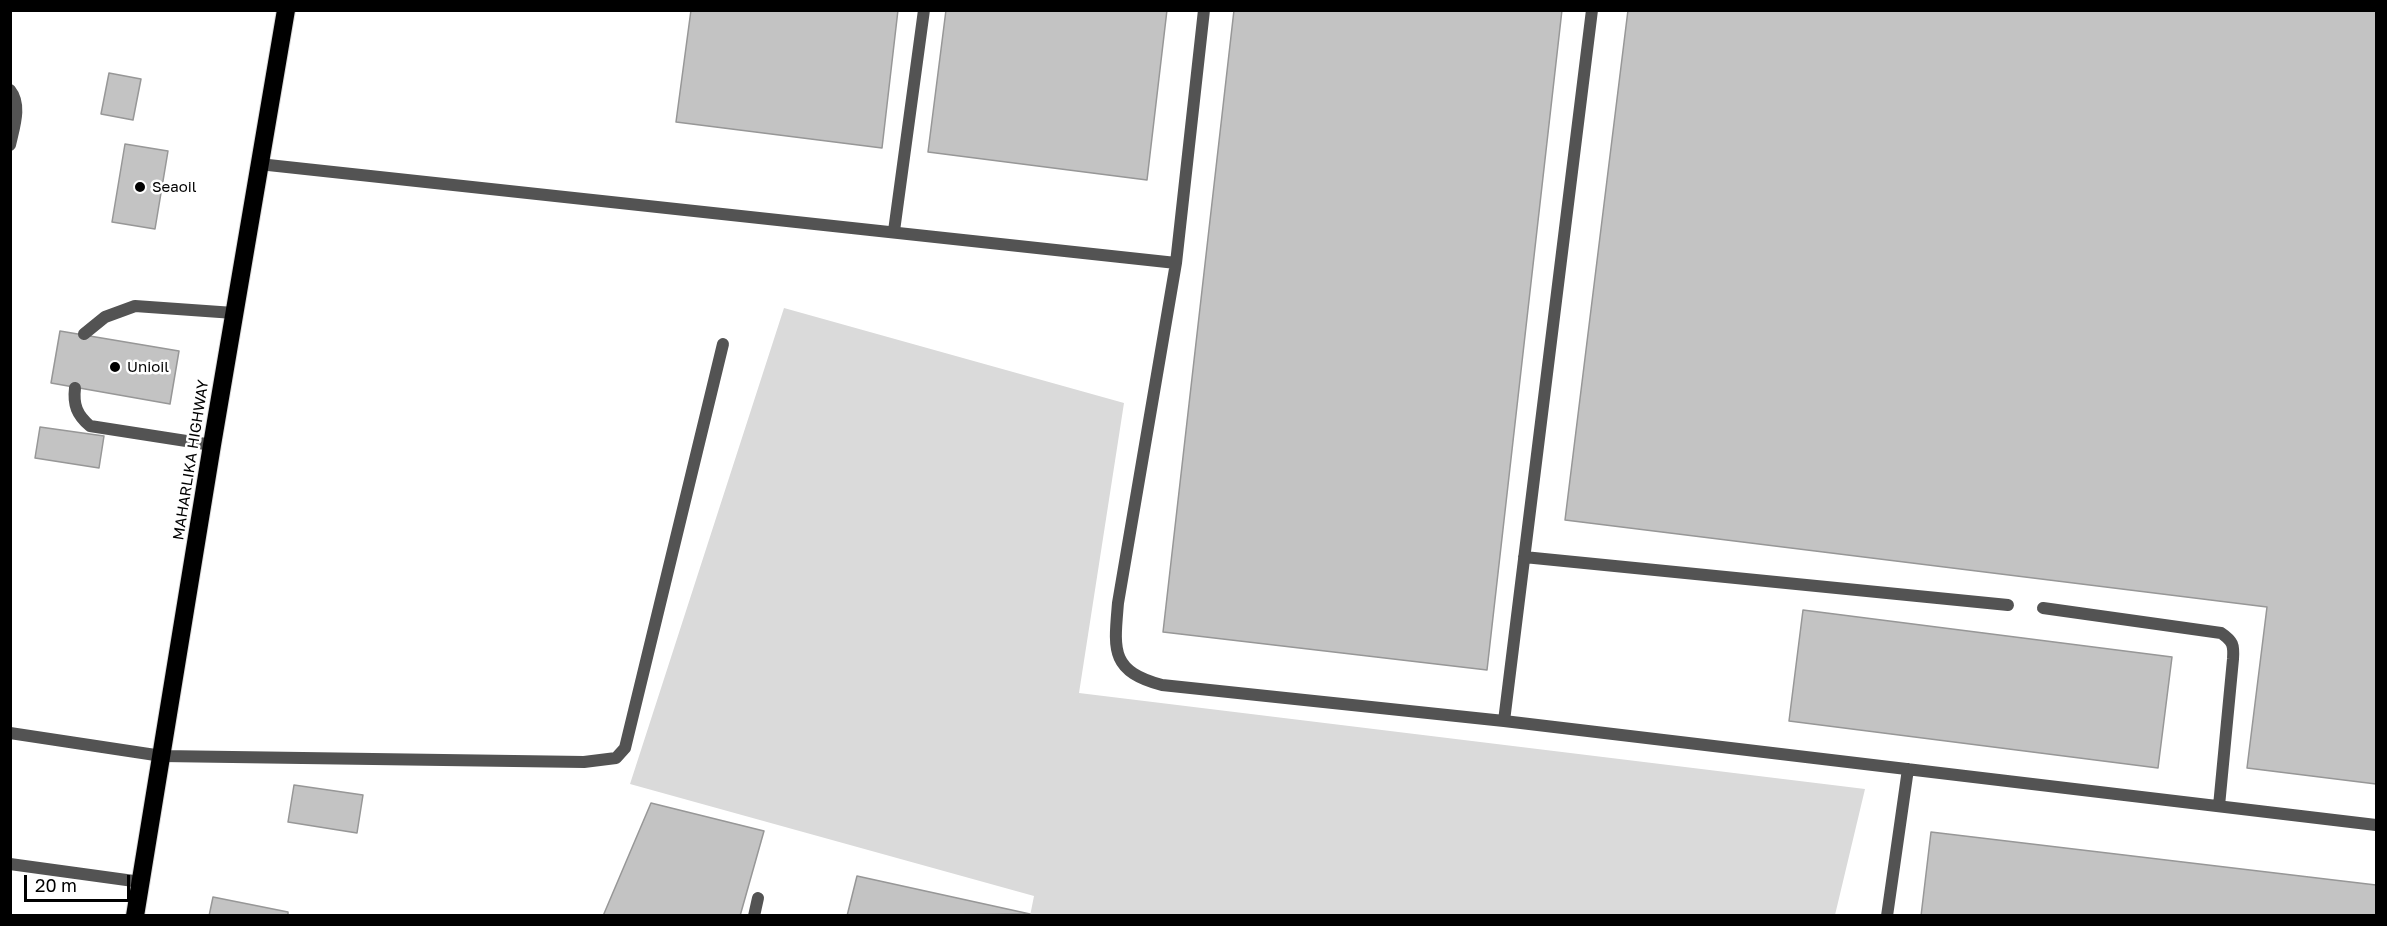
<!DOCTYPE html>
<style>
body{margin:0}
#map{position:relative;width:2387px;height:926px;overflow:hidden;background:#fff;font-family:"Golos Text",sans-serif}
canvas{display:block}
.frame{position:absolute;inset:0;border:12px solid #000;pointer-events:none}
.scale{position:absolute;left:24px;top:875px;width:106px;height:27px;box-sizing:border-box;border:3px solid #000;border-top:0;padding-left:8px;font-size:18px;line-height:21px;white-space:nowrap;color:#000;-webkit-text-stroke:4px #fff;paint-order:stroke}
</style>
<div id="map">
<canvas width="2387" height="926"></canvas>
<div class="frame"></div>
<div class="scale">20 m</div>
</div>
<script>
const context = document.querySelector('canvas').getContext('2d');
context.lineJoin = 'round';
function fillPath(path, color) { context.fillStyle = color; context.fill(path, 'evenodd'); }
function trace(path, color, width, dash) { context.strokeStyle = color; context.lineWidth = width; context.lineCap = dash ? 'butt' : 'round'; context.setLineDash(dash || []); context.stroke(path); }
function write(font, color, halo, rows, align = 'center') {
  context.font = font + ' "Golos Text",sans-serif'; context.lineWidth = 5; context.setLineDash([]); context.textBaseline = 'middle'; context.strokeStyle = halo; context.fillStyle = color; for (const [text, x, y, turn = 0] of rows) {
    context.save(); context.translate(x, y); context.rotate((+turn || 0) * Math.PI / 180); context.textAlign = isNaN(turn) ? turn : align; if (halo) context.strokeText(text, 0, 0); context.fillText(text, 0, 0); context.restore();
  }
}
const green = new Path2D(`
 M784 308 1124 403 1079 693 1865 789 1835 915 1030 916 1034 896 630 784Z`);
const building = new Path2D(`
 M691 10H898L882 148 676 122Z
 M946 10H1167L1147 180 928 152Z
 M1234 10H1562L1487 670 1163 632Z
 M1628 10H2376V784L2247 768 2267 607 1565 520Z
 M109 73 141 79 133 120 101 114Z
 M125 144 168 151 155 229 112 222Z
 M60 331 179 351 170 404 51 383Z
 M40 427 104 436 99 468 35 458Z
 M1803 610 2172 657 2158 768 1789 721Z
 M294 785 363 795 357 833 288 822Z
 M651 803 764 831 740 916H603Z
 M1931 832 2376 885V916H1921Z
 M857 876 1030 914 847 916Z
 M213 897 288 912V916H209Z`);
const lane = new Path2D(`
 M1204 10 1176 263 1118 603C1114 650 1110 671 1162 685L1504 721 2376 825
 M10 90C22 105 14 127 10 145
 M259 164 1176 263
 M894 231 924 10
 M84 334 105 317 135 306 234 313
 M75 388C73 405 77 415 90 426L212 445
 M1524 557 2008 605
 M2043 608 2221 633C2233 641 2234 645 2233 659L2219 806
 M1504 721 1592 10
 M10 864 141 882
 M754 916 758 898
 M1887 916 1908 769`);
const street = new Path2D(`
 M10 733 162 756 584 762 616 758 625 748 723 344`);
const highway = new Path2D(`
 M135 916 212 445 286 10`);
const markers = [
 [140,187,6,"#000"],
 [115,367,6,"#000"]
];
const poiNames = [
 ["Seaoil",152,187],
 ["Unioil",127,367]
];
const streetNames = [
 ["MAHARLIKA HIGHWAY",191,460,-81]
];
fillPath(green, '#dadada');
fillPath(building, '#c3c3c3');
trace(building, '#979797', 1.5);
trace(highway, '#dbdbdb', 20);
trace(lane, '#535353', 12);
trace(street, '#535353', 12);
trace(highway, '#000', 18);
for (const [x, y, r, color] of markers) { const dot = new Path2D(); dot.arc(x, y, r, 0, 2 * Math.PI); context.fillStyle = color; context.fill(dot); trace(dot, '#fff', 2); }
write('15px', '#000', '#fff', poiNames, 'left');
write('15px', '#000', '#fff', streetNames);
</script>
